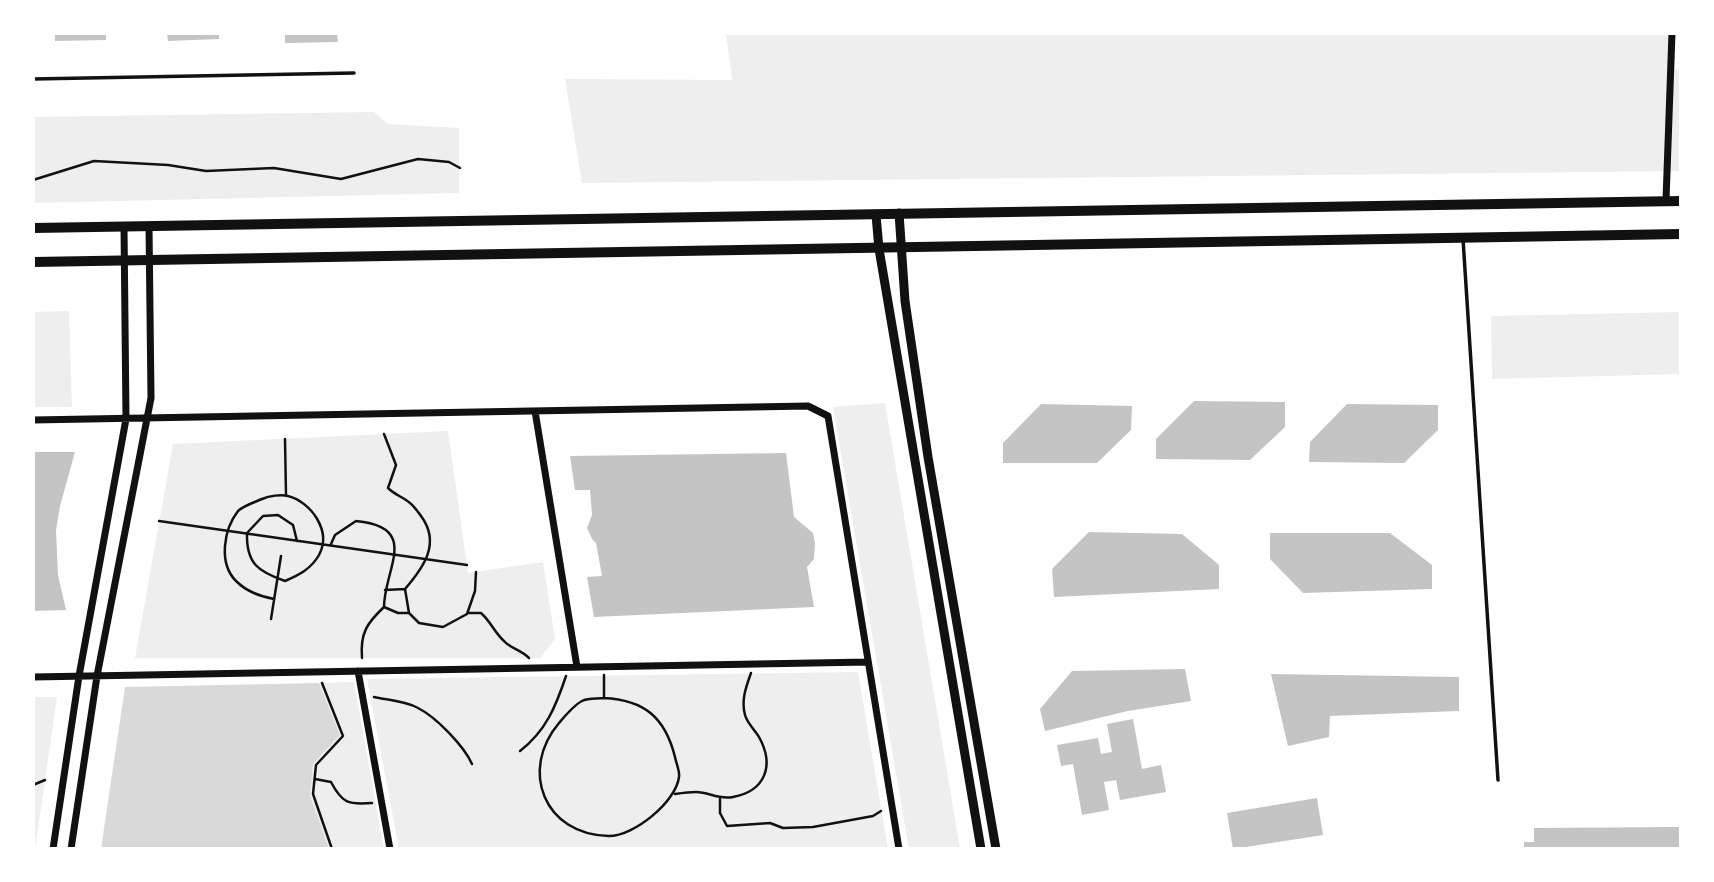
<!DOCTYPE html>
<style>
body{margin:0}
#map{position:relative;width:1714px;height:882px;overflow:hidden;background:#fff;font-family:"IBM Plex Serif",serif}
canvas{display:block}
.frame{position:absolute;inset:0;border:35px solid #fff;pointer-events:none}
</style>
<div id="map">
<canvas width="1714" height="882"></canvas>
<div class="frame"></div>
</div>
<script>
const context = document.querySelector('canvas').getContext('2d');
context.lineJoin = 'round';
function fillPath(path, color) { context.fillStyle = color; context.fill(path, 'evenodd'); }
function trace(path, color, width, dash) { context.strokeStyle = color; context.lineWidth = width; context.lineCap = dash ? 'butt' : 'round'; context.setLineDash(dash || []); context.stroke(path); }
const green = new Path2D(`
 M726 33H1672L1671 70 1681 69V171L582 183 565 79 732 80Z
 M374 112 388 124 459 128V193L33 203V117Z
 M69 311 72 407H33V312Z
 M1681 312V374L1492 379 1491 316Z
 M885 403 960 849H909L833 407Z
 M448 431 468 573 543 562 555 639 540 658H135L173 444Z
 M858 672 888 849H399L367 679Z
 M354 682 384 849H329L310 795 313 764 340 735 319 683Z
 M33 697H57L35 849H33Z`);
const water = new Path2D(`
 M319 683 340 735 313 764 310 795 329 849H101L125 687Z`);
const building = new Path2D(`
 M55 33H106V40L55 41Z
 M167 33H219V39L168 41Z
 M285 33H337L338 42 285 43Z
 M1194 401 1285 402V427L1250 460 1156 459V439Z
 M1041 404 1132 406 1131 430 1097 463H1003V443Z
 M1347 404 1438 405V430L1404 463 1309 462 1310 442Z
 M33 452H75L60 506 56 530 58 575 66 610 33 611Z
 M786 453 794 517 813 533 815 543 814 559 807 567 814 607 594 617 587 577 602 576 596 543 592 539 587 528 592 515 590 490H575L570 456Z
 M1089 532 1182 534 1219 565V589L1054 597 1052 569Z
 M1270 533H1390L1432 565V589L1303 593 1270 559Z
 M1185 669 1191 701 1128 711 1045 731 1040 709 1072 671Z
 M1271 674 1459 677V711L1330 716 1329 737 1288 746Z
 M1133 719 1142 769 1161 765 1166 792 1120 800 1116 780 1104 782 1109 810 1082 815 1073 764 1061 766 1057 745 1098 738 1101 754 1112 752 1107 724Z
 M1317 798 1323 835 1233 849 1227 813Z
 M1681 827V849H1524V842H1534V828Z`);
const path = new Path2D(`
 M33 180 94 161 168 165 206 171 274 168 341 179 418 159 449 162 460 168
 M384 434 396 465 388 488C395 495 403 497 410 503 414 506 418 512 421 516 441 543 424 567 405 589L409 613
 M285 439 286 495
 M159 521 467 565
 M331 544 335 535 356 521C421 527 384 569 384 607L398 613H409L419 623 443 627 467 614 475 591 476 572
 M385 590 405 589
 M274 599C260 596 247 592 236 581 218 563 224 529 238 511 243 506 255 502 262 499 269 496 281 494 288 496 311 502 332 531 319 555 311 569 299 575 285 581 259 572 246 564 247 533L263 516 278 515 293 525 297 541
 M468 613H481C491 622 495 633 504 641 511 649 520 649 529 658
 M271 619 281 556
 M362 658C360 633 367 623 384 607
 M322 683 343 736 316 765 313 794 332 849
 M374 697C387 700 406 701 418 708 436 717 464 746 472 764
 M604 698C644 700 665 717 675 757 676 763 680 771 679 777 676 802 634 836 609 836 544 835 519 770 559 723 565 716 574 705 582 701 588 698 597 699 604 698V675
 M520 751C546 731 556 706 566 676
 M315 779 331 782C342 803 348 805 372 803
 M33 785 45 780
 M675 794C682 793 689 792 696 792 709 792 718 800 733 797 765 791 775 766 759 737 755 730 747 723 745 715 741 700 746 687 751 673
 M720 799V813L727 826 770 823 783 828 813 827 873 816 881 811`);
const service = new Path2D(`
 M33 79 354 73
 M1463 239 1498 780`);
const minor = new Path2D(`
 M1666 200 1672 33
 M535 411 577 667
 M33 420 808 406 828 416 899 849
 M358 671 390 849
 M33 677 868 662
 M53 849 79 676 126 419 124 227
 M71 849 97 676 151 398 149 226`);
const tertiary = new Path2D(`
 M899 213 905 301 928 457 996 849
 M876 215 879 249 981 849`);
const secondary = new Path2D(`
 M33 228 1681 201
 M33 262 1681 234`);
fillPath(green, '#eee');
fillPath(water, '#d9d9d9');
fillPath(building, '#c4c4c4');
trace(path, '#111', 2.5);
trace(service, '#111', 3.5);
trace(minor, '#111', 7);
trace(tertiary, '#111', 9);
trace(secondary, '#111', 10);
</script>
